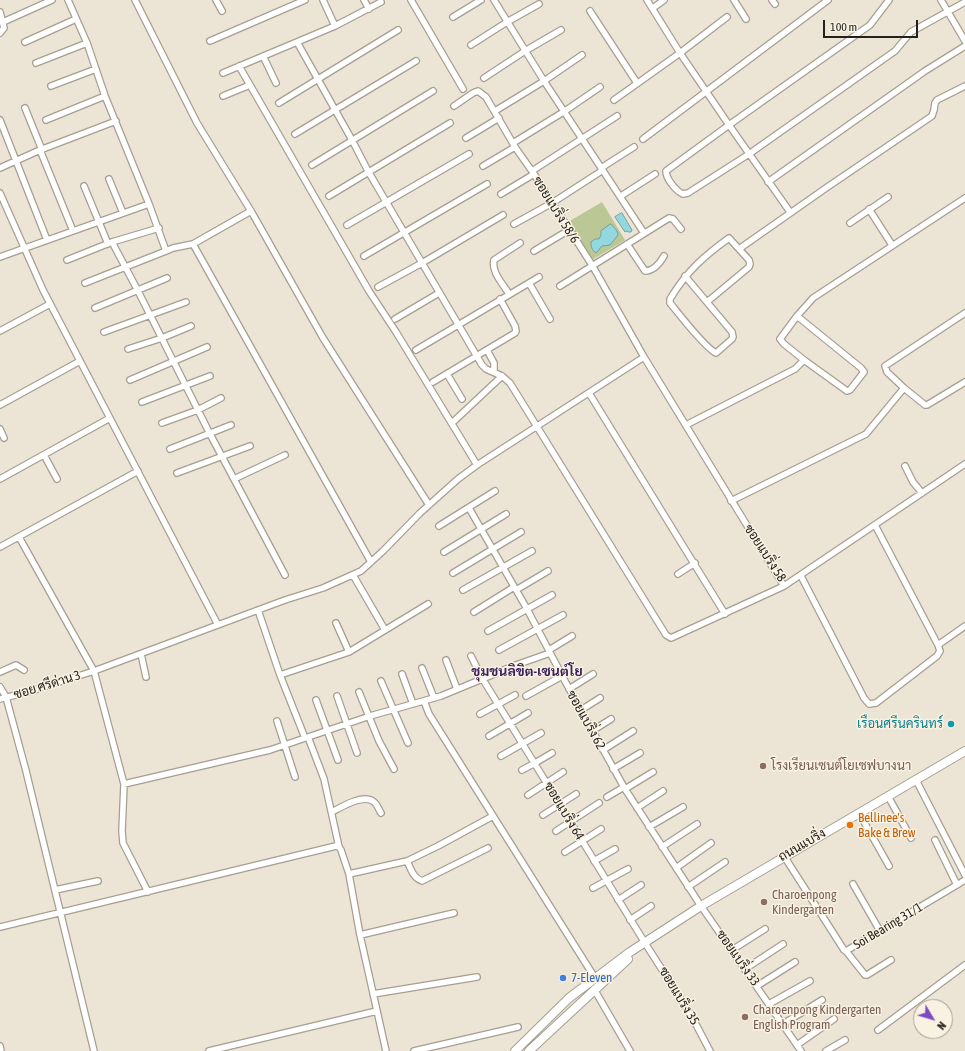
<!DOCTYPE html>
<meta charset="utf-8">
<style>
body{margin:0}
#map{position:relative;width:965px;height:1051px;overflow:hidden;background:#ece4d5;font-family:"Asap Condensed",sans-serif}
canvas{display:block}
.north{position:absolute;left:913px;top:999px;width:40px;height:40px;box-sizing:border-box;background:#f9f1e2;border:1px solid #a49e93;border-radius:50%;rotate:128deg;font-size:11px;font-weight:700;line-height:16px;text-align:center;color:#24211c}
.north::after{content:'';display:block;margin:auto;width:14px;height:18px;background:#7e4ac2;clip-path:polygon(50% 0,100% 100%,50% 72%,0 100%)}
.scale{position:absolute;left:823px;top:20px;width:95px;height:18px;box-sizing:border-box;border:2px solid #24211c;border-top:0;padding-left:5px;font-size:12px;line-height:14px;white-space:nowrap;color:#24211c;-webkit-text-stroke:3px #f9f1e2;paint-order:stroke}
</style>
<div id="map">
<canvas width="965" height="1051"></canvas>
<div class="north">N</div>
<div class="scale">100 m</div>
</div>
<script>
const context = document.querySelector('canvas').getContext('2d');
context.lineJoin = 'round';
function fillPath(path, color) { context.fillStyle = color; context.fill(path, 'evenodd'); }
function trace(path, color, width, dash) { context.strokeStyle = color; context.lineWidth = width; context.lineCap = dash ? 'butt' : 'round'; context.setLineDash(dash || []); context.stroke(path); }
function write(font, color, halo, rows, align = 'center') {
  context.font = font + ' "Asap Condensed",Sarabun,sans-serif'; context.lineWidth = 3; context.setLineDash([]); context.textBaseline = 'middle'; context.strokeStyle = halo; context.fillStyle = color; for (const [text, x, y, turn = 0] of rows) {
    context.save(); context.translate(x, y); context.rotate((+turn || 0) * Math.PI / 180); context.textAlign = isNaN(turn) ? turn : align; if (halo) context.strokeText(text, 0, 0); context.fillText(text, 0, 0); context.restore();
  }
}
const green = new Path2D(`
 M602 202 625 240 592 260 568 222Z`);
const water = new Path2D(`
 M622 213 632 230 631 232H628L627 231 625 232 615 217Z
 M611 224 617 231 618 235 610 245 602 246 596 253C592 250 591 247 591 242L595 239H599L601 235V231Z`);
const minor = new Path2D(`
 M68 0 87 43 105 96 149 204 166 251 173 248 193 244 251 211
 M135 0 197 123 251 211 323 338 429 505
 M216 0 222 11
 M323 0 335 26
 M364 0 369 9
 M411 0 463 89
 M494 0 544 81 644 233
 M647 0 680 53 729 125 790 212
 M734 0 746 19
 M772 0 775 4
 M889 0 870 25 729 125 666 171C666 179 676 191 683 194L688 193 749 154 895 51 911 32 965 2
 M941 0 965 41
 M381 2 335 26 297 42 352 140 368 171 482 365 486 369 502 376 510 383 666 635 671 638 784 586
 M653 8 664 0
 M590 11 637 83
 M0 12 4 28 0 33
 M453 17 481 0
 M3 22 52 0
 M210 41 305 0
 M25 42 76 19
 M471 45 507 22 539 4
 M263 56 276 83
 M36 63 87 43
 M239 66 369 291 396 332 477 465
 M223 73 297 42
 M484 78 525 51 561 30
 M51 86 96 69
 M223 96 250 85
 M614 100 680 53 727 17
 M279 103 398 30
 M454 106 473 93 478 91 486 97 515 147 534 174 592 265 644 357 784 586 965 464
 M25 108 42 150
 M495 111 544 81 582 55
 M0 120 47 240
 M46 120 105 96
 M295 134 416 61
 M466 138 499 118
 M643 139 828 0
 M513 143 565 111 600 87
 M40 150 73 231
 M312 165 433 91
 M483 166 515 147
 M0 168 40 150 116 121
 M601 168 634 147
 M532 171 617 116
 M109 179 123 213
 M768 182 925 71 965 46
 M84 186 108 244
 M0 193 43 290 218 625
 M501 194 534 174
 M329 196 450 123
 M621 196 655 174
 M869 209 892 245
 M850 223 888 197
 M514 224 552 203 603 170
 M347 225 469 154
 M112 242 138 291 210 434 285 575
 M193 244 371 562
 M627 244 645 271C654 271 660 263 664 256
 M739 249 826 188 932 116 934 110 935 103 937 100 965 86
 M534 251 569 230
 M364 256 487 184
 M0 257 149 204
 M67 260 112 242 159 228
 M685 276 732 332 733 337 732 339 716 353C705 348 679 314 670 303V299C687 271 703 257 729 238L749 260 750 264 749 267 707 302
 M85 283 166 251
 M529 283 550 319
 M560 286 669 218 673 219 681 229
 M378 287 422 263 503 215
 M509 294C503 284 491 272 494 260L520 243
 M95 308 167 278
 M797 316 861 368 864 372 850 390 847 391 804 360
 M395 319 439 293
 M0 331 50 304
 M104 332 186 302
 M128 349 162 338 191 326
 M416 350 539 277
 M487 350 494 363V371
 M447 374 462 399
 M130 380 207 347
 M433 382 515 333 516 331 515 326 500 299
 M904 388 925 405H927L965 382
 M589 393 725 614
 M142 402 210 376
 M0 405 80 361
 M162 423 198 410 221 398
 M452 423 502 376
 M686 425 795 369 804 360 784 344 780 339 797 316 813 298 965 198
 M0 429 4 438
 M170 449 231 425
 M44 455 57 479
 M905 466 913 482 922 493
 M177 473 250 446
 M0 479 110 418
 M234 479 285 455
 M731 501 866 434 904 388 887 372 885 366 965 313
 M469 508 527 609 566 683 625 789 701 906 801 1051
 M439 526 495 491
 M19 537 94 671 124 784 122 831 123 843 148 892
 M0 547 138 471
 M444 552 506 514
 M453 573 521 532
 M678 574 695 563
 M353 575 385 630
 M801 576 864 698 869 704 876 703 937 656 940 651 938 645 875 525
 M463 590 532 551
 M516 590 548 571
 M258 610 280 675 305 738
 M474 612 514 587
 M336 623 349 652
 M488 631 552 595
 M938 645 965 626
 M499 650 563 615
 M549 650 572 636
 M141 654 146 677
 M471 656 482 678 645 943 691 1015 710 1051
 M446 660 457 689
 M422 668 434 698
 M0 672 16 665 24 670
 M402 674 413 704
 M280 675 349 652 428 604
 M381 681 408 743
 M0 687 6 697 26 771 94 1051
 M569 689 593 674
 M359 692 379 741 394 769
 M337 696 357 753
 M526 696 562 676
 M0 699 31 691 94 671 285 600 323 588 361 571 383 551 420 513 458 479 477 465 644 357
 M316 700 338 760
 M424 701 429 714 595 978
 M581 710 600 698
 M480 714 515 695
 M277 721 295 777
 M592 731 611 719
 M489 736 528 713
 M308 737 324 779 339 847 341 850 349 874 360 935 386 1051
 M603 750 633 731
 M501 756 541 733
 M535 763 552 753
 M613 769 640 753
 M522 770 535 763
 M916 780 965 875
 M124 784 270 750 370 716 441 696 516 665 550 653
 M625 789 653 772
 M528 795 563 772
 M888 796 911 838
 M607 797 624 787
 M637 808 663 791
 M332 812C341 807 364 793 374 802 377 804 379 810 381 813
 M859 813 889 866
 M543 815 576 794
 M649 827 683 807
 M556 831 599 803
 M935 840 957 885
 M662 847 697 824
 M565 852 601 829
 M784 856 844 950 846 951 965 880
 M407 861C411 869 413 878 422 881L488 848
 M594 861 615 849
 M676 868 711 843
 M349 874 407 861 438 846 493 816
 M853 884 880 931
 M688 887 725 862
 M593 888 628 869
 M55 890 98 881
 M618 900 641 885
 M630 920 651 906
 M0 927 336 846 339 847
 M360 935 454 913
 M732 950 765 929
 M846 951 865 975H867L891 960
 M745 969 783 944
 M757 986 795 962
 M594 989 630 1051
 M373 994 477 977
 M769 1004 810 981
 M783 1024 822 1000
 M878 1030 965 965
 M797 1045 834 1019
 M0 1046 1 1051
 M209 1051 377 1011
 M414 1051 518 1027
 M826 1051 845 1040`);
const secondary = new Path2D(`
 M515 1051 569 998 630 952 701 906 965 751
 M529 1051 628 959`);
const markers = [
 [951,724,4,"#0f9aa8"],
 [763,766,4,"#8d6e63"],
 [850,825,4,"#e8710a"],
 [764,902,4,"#8d6e63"],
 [563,978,4,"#3f7fe0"],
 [745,1017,4,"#8d6e63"]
];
const streetNames = [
 ["ซอยแบริ่ง 58/6",556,210,58],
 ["ซอยแบริ่ง 58",765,553,57],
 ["ซอย ศรีด่าน 3",47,685,-17],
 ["ซอยแบริ่ง 62",586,720,61],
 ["ซอยแบริ่ง 64",564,811,59],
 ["ถนนแบริ่ง",802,845,-30],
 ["Soi Bearing 31/1",888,926,-31],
 ["ซอยแบริ่ง 33",738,958,55],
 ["ซอยแบริ่ง 35",679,996,59]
];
const cultureNames = [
 ["เรือนศรีนครินทร์",943,724]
];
const educationNames = [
 ["โรงเรียนเซนต์โยเซฟบางนา",771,766],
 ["Charoenpong",772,895],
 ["Kindergarten",772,910],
 ["Charoenpong Kindergarten",753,1010],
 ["English Program",753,1025]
];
const foodNames = [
 ["Bellinee's",858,818],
 ["Bake & Brew",858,833]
];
const shopNames = [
 ["7-Eleven",571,978]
];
const neighbourhoodNames = [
 ["ชุมชนลิขิต-เซนต์โย",527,672]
];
fillPath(green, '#bbc795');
fillPath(water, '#93d8df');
trace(water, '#72a1a4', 1);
trace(minor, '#a69f91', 8);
trace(secondary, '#a69f91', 10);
trace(minor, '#fff', 5.5);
trace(secondary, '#fff', 8);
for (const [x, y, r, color] of markers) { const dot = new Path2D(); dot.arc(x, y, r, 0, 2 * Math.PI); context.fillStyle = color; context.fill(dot); trace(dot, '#f9f1e2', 1.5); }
write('13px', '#24211c', '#f9f1e2', streetNames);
write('13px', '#0d838f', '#f9f1e2', cultureNames, 'right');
write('13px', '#785e54', '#f9f1e2', educationNames, 'left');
write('13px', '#c56008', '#f9f1e2', foodNames, 'left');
write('13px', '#366cbe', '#f9f1e2', shopNames, 'left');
write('bold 14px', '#3c235d', '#f9f1e2', neighbourhoodNames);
</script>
